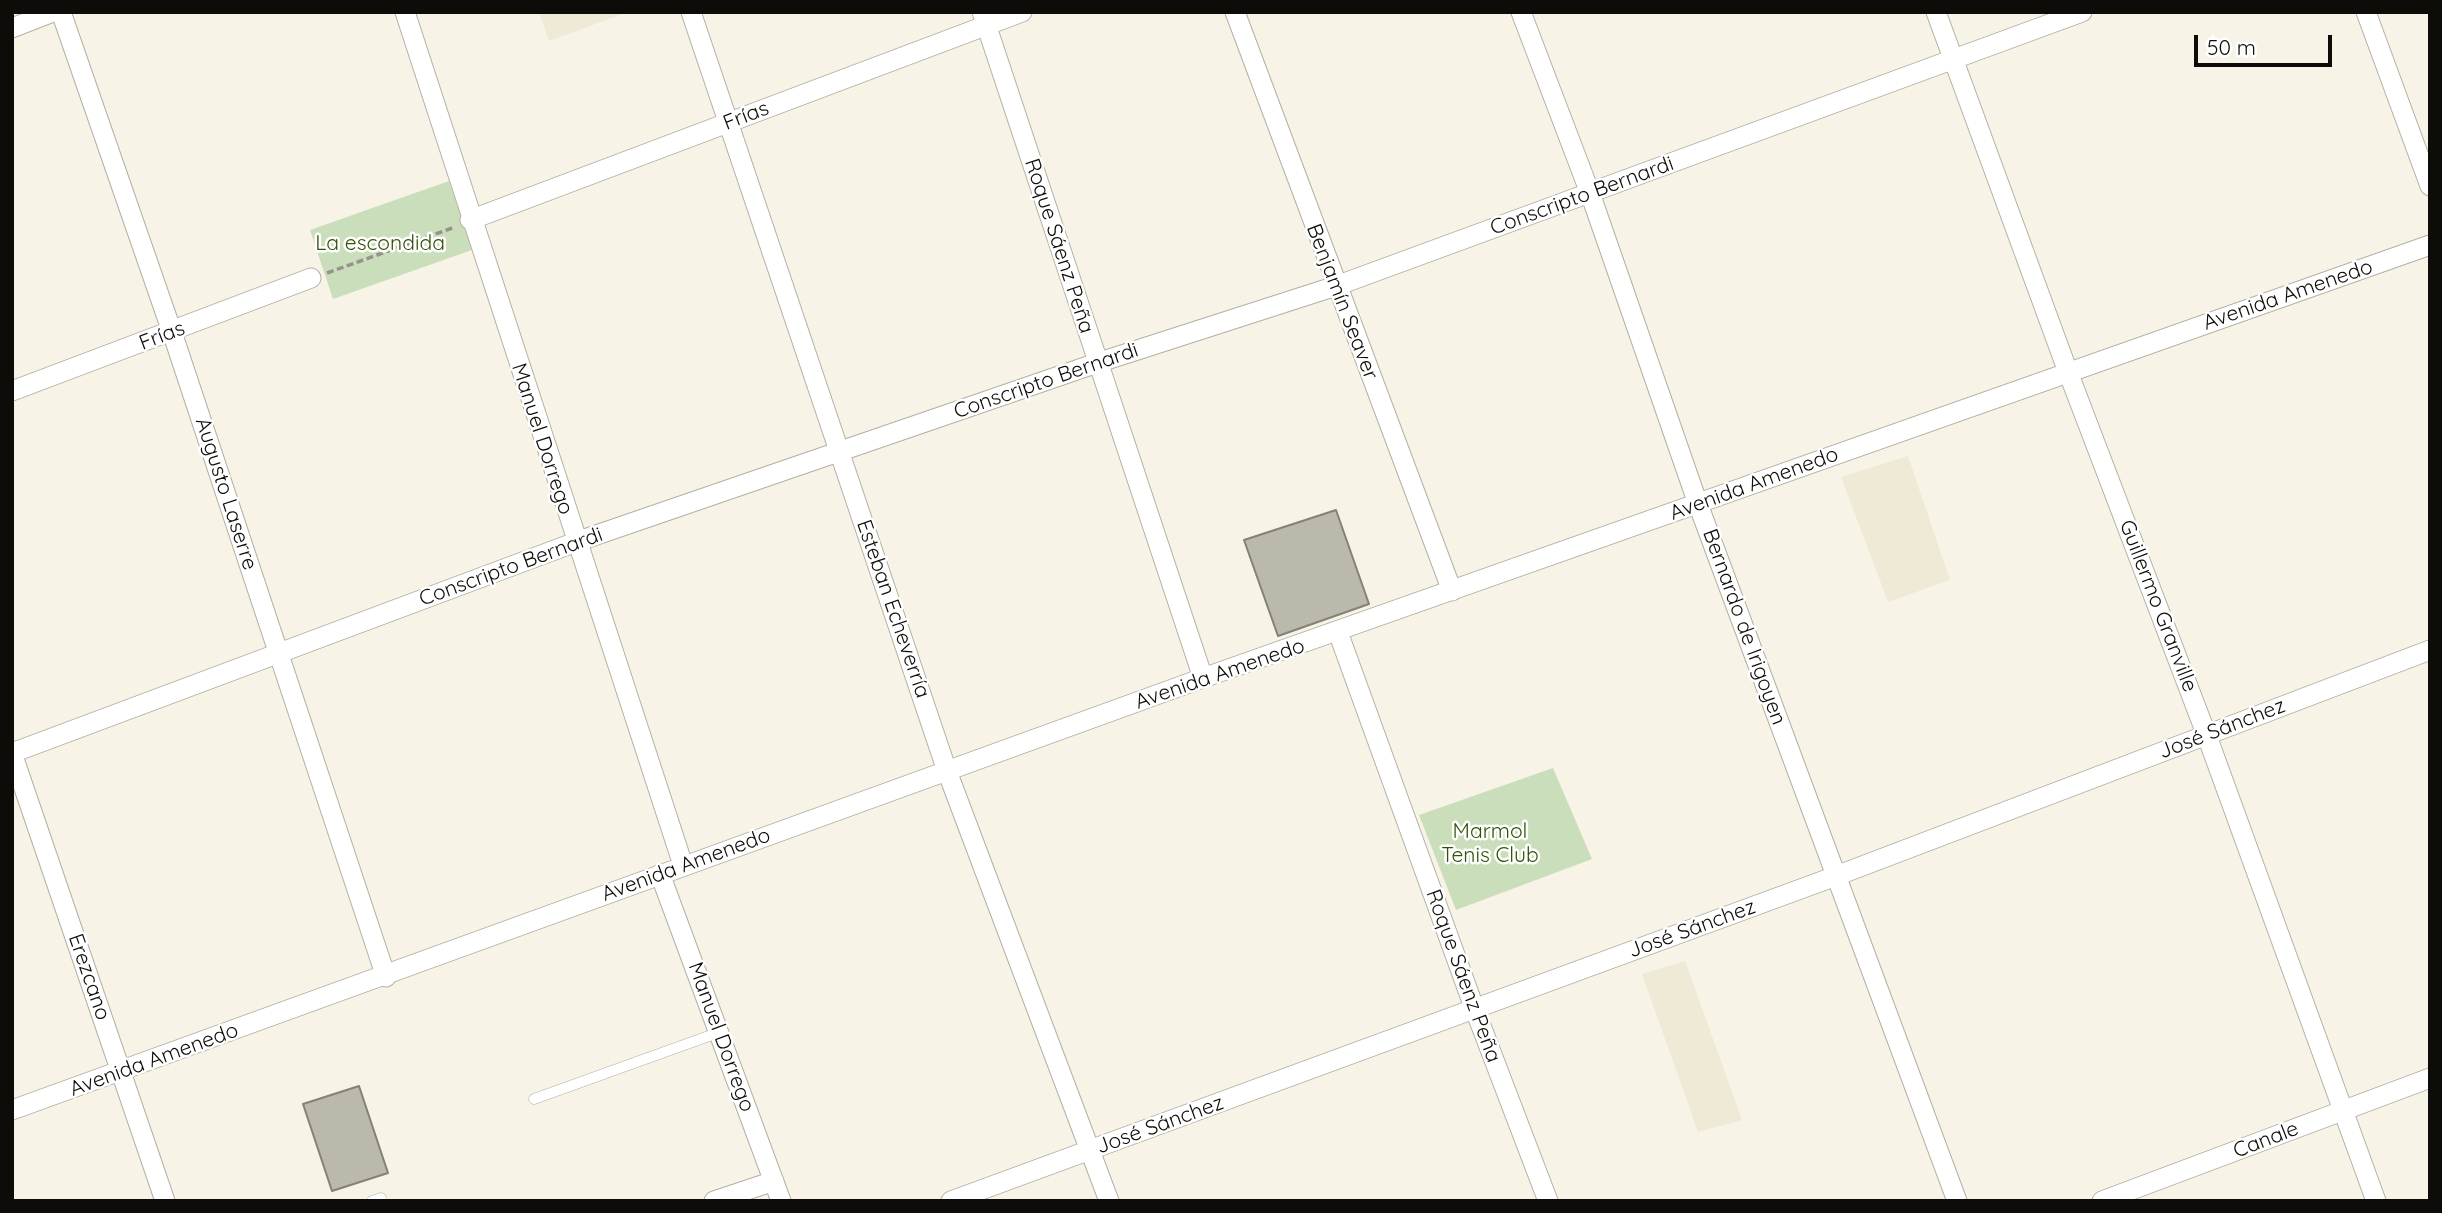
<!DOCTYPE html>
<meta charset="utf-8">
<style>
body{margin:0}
#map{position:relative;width:2442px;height:1213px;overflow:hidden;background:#f7f3e7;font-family:Quicksand,sans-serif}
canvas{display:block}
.frame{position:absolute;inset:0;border:14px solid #0e0c09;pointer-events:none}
.scale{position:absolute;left:2194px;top:35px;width:138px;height:32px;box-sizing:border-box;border:4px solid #0e0c09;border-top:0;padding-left:9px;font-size:21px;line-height:24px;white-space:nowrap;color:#0e0c09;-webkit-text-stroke:5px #fff;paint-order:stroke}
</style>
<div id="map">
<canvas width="2442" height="1213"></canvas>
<div class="frame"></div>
<div class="scale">50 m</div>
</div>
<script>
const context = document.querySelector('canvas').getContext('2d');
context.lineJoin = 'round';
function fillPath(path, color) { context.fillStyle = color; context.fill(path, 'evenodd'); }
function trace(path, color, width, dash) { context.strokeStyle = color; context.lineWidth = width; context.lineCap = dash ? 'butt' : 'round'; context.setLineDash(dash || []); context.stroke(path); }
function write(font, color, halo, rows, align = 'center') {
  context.font = font + ' Quicksand,sans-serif'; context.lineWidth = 5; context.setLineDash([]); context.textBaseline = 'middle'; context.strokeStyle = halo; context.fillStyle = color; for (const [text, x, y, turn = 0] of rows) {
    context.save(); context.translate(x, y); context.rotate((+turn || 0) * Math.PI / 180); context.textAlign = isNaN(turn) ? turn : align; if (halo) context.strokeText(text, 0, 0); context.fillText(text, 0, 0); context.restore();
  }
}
const built = new Path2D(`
 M539 12H628L549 41Z
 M1908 456 1950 580 1888 602 1841 477Z
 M1685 961 1742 1120 1698 1132 1642 974Z`);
const green = new Path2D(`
 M449 181 472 250 333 299 310 230Z
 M1553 768 1592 859 1456 910 1419 815Z`);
const building = new Path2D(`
 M1336 510 1369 604 1278 636 1244 540Z
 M359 1086 388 1173 332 1191 303 1104Z`);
const path = new Path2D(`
 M327 273 455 227`);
const service = new Path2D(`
 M534 1099 720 1032
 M372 1201 381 1198`);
const minor = new Path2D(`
 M61 12 172 332 386 977
 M405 12 683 865
 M691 12 947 771 1109 1201
 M982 12 1203 678
 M1235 12 1452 591
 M1521 12 1590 193 1698 504 1957 1201
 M1936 12 2068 372 2207 736 2376 1201
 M2366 12 2430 186
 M12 28 53 12
 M470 220 1022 12
 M12 391 311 278
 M1338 632 1475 1010 1548 1201
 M12 753 576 542 1097 363 1336 286 2082 12
 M12 753 165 1201
 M660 874 781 1201
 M12 1110 1203 678 2430 245
 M714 1201 774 1181
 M951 1201 1836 876 2430 650
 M2102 1201 2430 1078`);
const streetNames = [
 ["Frías",746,116,-21],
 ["Conscripto Bernardi",1582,196,-20],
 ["Roque Sáenz Peña",1059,246,72],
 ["Avenida Amenedo",2288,295,-19],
 ["Benjamín Seaver",1342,302,69],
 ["Frías",162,336,-21],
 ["Conscripto Bernardi",1046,381,-19],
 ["Manuel Dorrego",542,439,72],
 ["Avenida Amenedo",1754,484,-20],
 ["Augusto Laserre",226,494,72],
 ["Conscripto Bernardi",511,567,-20],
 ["Guillermo Granville",2158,606,69],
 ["Esteban Echeverría",893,609,71],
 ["Bernardo de Irigoyen",1744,627,70],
 ["Avenida Amenedo",1220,674,-19],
 ["José Sánchez",2222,729,-21],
 ["Avenida Amenedo",686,865,-20],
 ["José Sánchez",1692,929,-20],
 ["Roque Sáenz Peña",1463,976,70],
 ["Erezcano",89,977,71],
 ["Manuel Dorrego",721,1037,70],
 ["Avenida Amenedo",154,1060,-20],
 ["José Sánchez",1160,1125,-20],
 ["Canale",2266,1140,-21]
];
const parkNames = [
 ["La escondida",380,244],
 ["Marmol",1490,832],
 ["Tenis Club",1490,856]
];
fillPath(built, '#efead6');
fillPath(green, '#cbdebb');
fillPath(building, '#bbb8ac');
trace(building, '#848176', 2);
trace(service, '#b3b0a4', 11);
trace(minor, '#b3b0a4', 21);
trace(path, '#96938a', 3.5, [7, 3.5]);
trace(service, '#fff', 10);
trace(minor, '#fff', 19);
write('21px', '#0e0c09', '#fff', streetNames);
write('21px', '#335105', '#fff', parkNames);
</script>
